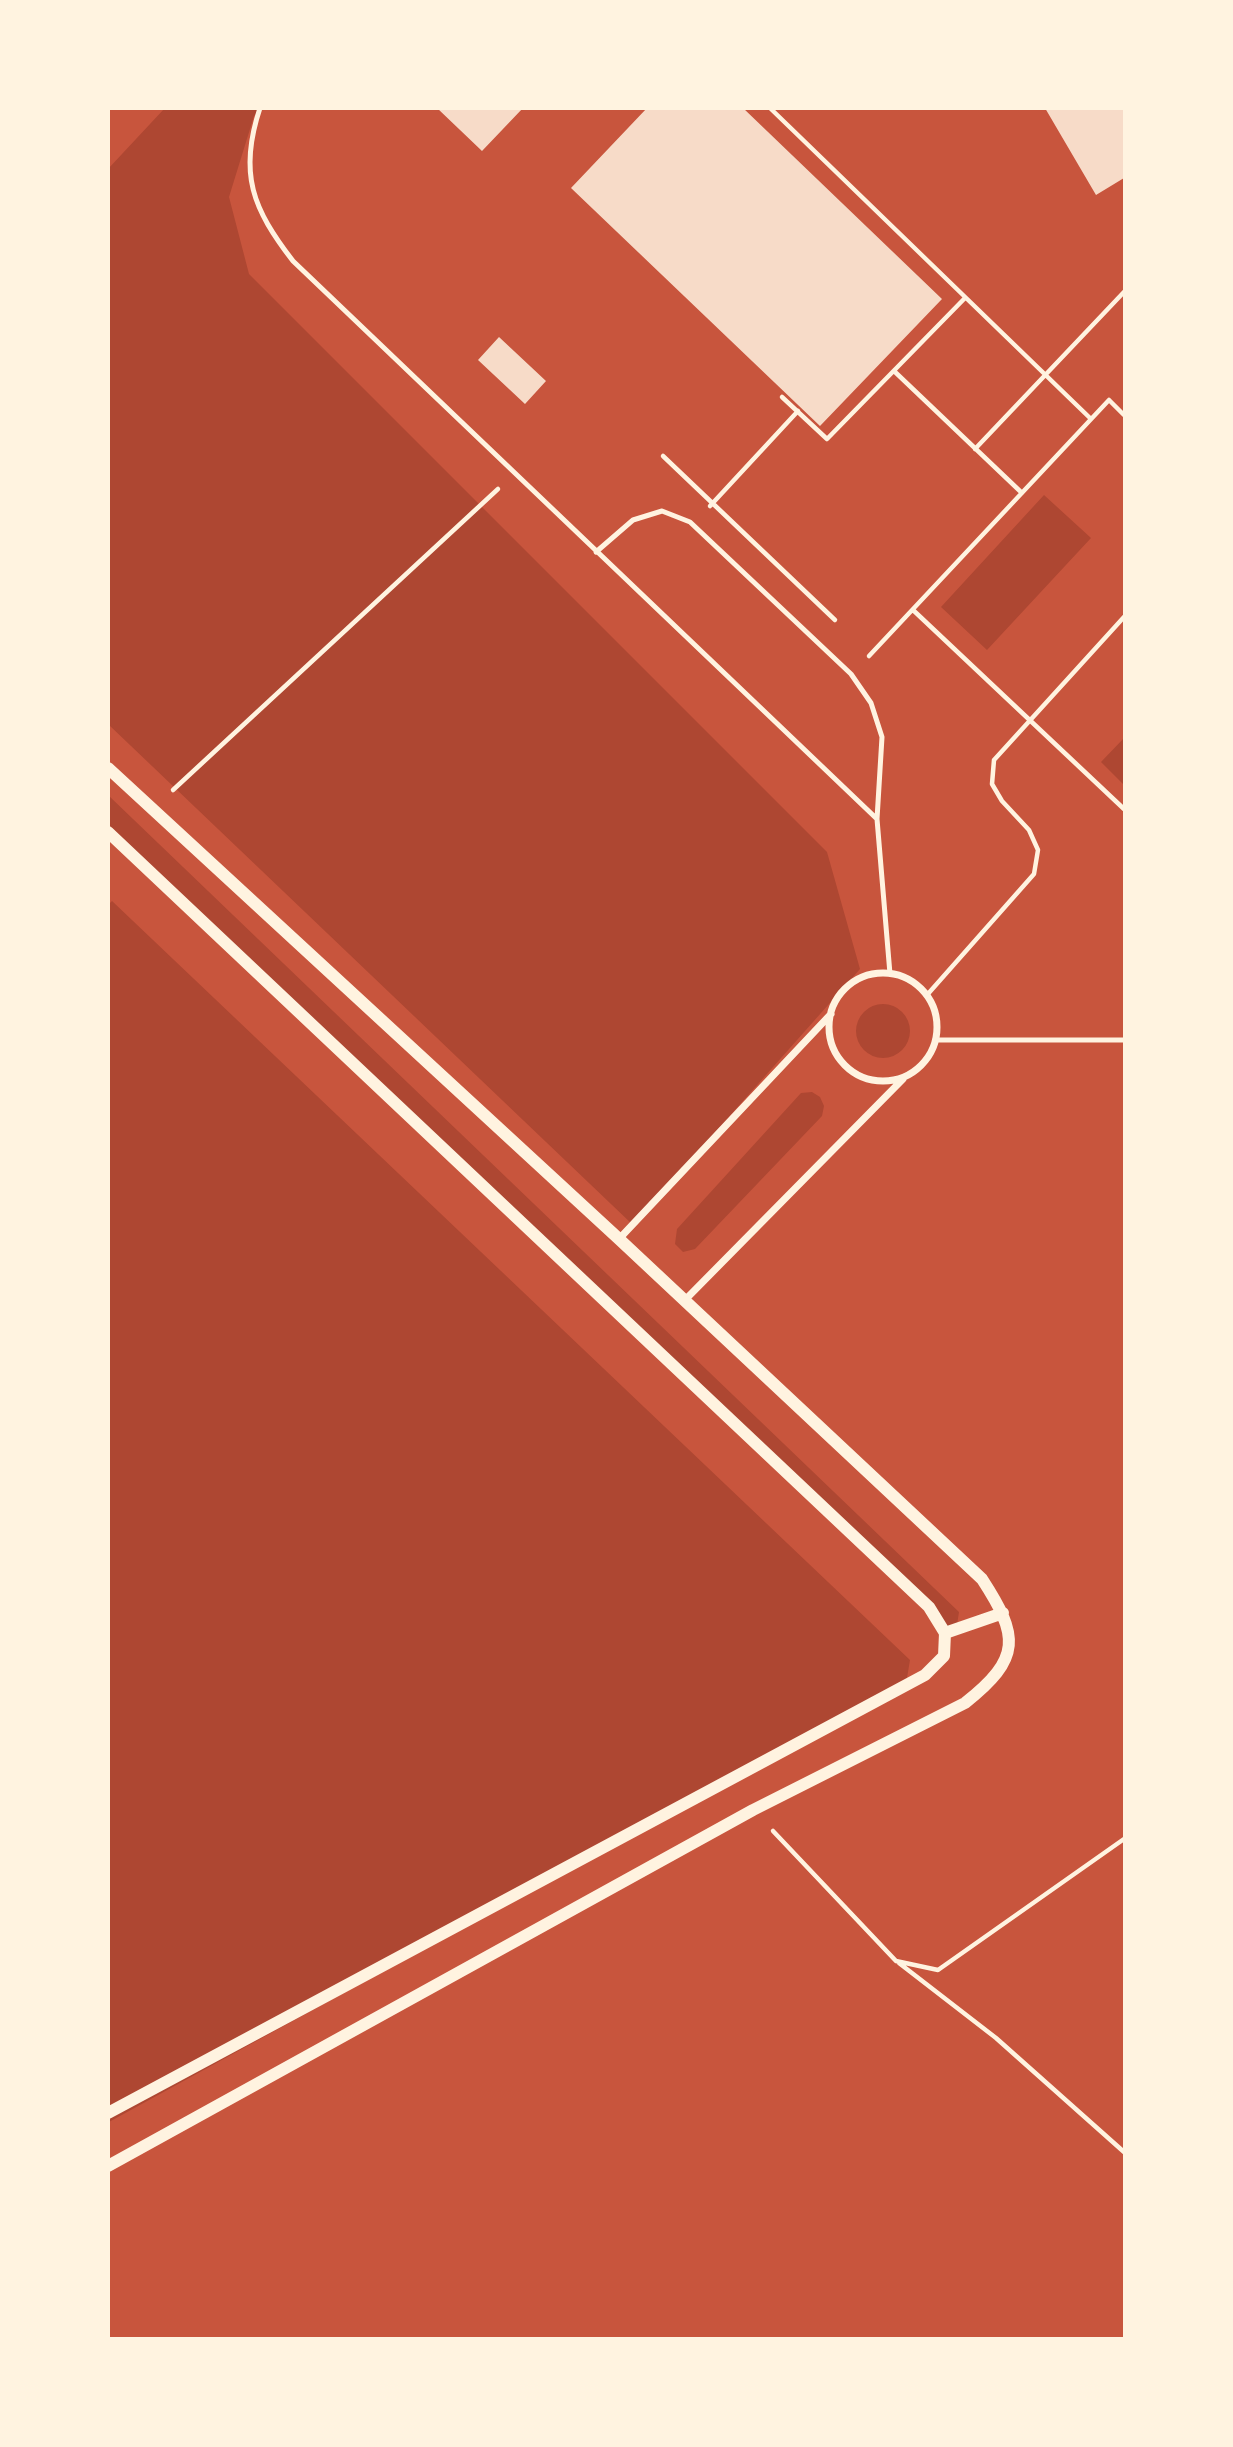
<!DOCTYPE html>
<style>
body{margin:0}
#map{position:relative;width:1233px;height:2447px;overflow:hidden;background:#c8553d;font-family:Bitter,serif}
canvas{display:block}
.frame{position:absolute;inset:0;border:110px solid #fff3e0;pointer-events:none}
</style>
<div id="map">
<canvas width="1233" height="2447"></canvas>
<div class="frame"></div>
</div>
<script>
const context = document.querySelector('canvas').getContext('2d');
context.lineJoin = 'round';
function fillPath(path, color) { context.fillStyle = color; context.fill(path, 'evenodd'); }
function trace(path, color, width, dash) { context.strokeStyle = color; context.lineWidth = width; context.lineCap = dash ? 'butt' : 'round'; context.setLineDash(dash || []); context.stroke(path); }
const green = new Path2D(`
 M164 109H260L254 116 229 197 249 274 827 852 860 969 633 1225 109 725 108 169Z
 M1044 495 1091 538 987 650 941 607Z
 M1124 738V785L1101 762Z
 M108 795 959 1612 957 1625 943 1628 109 825Z
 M112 901 910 1660 906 1684 109 2122 108 905Z
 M856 1031a27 27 0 1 1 54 0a27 27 0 1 1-54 0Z
 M812 1092 820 1097 824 1106 822 1116 695 1249 683 1252 675 1244 677 1229 801 1093Z`);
const building = new Path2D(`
 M437 108H523L482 151Z
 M647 108H743L942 299 820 426 571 188Z
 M1045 108H1124V178L1096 195Z
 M499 337 546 381 525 404 478 360Z`);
const path = new Path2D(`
 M770 108 1091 419
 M894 371 1022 493
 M782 397 827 439 964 299
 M975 449 1124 292
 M663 456 835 620
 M710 506 798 411
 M913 610 1124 809
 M869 656 1109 400 1124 415
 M173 790 498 489
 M927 995 1034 874 1038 850 1029 830 1002 801 992 784 994 760 1124 617
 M773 1831 896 1961 938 1970 1124 1839
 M899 1963 996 2038 1124 2152`);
const service = new Path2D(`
 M260 108C238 174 253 209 293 261L877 819
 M596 552 633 520 662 511 690 522 851 674 871 703 882 737 877 819 890 974
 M935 1040H1124`);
const minor = new Path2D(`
 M829 1027a54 54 0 1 1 108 0a54 54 0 1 1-108 0Z
 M619 1239 831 1014
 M685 1300 903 1079`);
const tertiary = new Path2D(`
 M108 768 619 1239 982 1579C1019 1636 1022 1658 965 1703L753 1810 108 2166
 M108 832 929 1607 945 1633
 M945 1633 1003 1613
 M108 2113 925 1675 944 1656 945 1633`);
fillPath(green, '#ae4732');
fillPath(building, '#f7dbc8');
trace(path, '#fff3e0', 4.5);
trace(service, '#fff3e0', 5);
trace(minor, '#fff3e0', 7);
trace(tertiary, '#fff3e0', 12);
</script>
